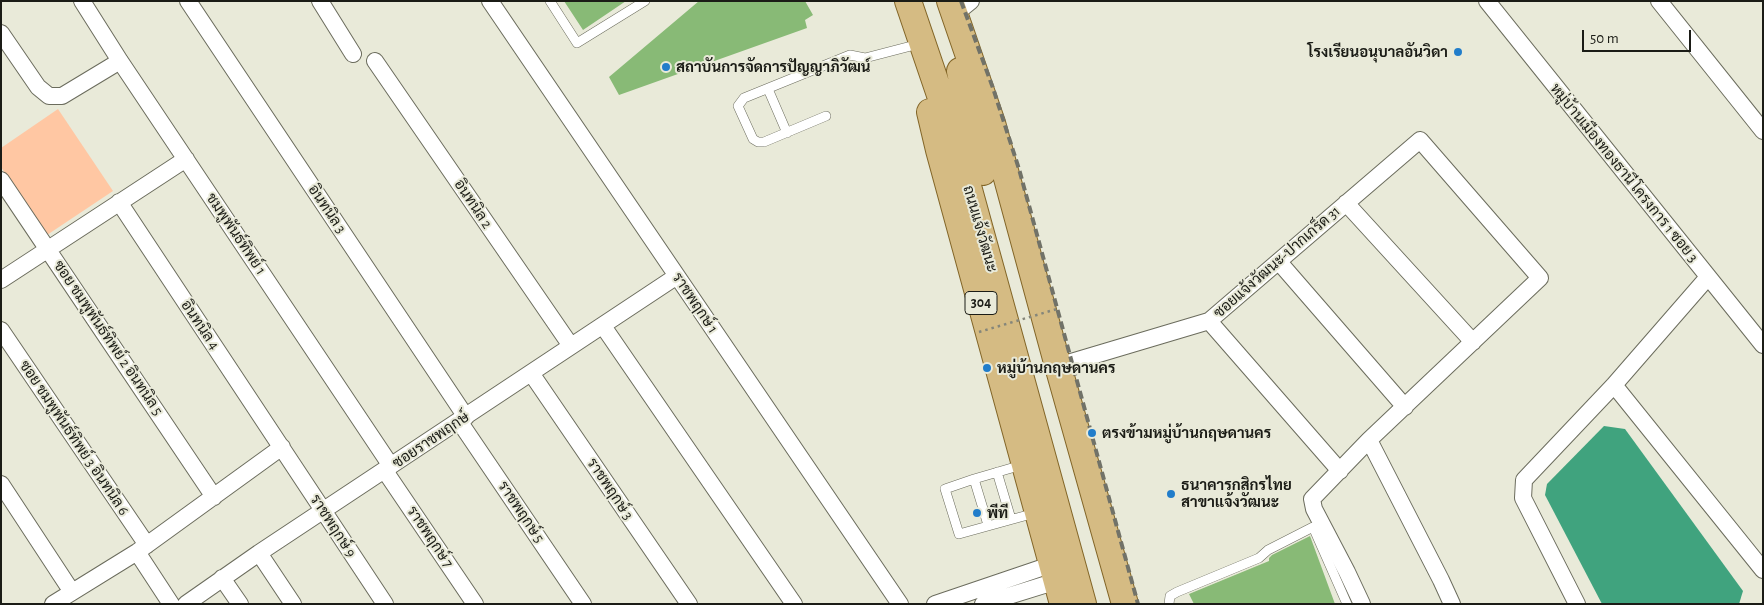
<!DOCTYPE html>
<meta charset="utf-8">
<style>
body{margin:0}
#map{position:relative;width:1764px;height:605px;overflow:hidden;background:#e9ead9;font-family:"Alegreya Sans",sans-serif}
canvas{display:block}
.frame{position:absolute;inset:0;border:2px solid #1b1c16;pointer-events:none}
.scale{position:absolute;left:1582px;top:30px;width:109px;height:22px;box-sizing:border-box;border:2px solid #1b1c16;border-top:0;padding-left:6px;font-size:15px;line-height:18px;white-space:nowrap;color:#1b1c16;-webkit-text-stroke:4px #e9ead9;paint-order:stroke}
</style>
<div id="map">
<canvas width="1764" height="605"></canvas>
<div class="frame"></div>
<div class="scale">50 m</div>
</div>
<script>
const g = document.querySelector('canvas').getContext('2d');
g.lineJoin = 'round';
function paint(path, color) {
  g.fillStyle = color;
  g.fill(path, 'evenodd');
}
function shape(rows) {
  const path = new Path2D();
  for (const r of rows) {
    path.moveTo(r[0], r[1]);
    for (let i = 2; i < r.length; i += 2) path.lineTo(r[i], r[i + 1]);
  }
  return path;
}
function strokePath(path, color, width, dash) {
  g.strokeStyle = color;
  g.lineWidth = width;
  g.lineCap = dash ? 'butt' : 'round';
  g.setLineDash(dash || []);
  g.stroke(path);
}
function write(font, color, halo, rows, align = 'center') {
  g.font = font + ' "Alegreya Sans",Sarabun,sans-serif';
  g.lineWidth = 4;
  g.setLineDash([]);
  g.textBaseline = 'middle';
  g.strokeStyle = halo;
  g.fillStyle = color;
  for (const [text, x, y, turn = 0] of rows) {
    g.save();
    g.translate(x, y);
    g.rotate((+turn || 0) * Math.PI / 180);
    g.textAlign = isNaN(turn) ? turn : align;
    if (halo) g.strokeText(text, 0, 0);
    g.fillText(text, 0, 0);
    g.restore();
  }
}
const green = shape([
 [58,109,113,191,47,235,1,167,1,148]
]);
const water = shape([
 [1604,426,1625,429,1743,591,1739,604,1602,604,1545,495,1547,484]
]);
const building = shape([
 [564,1,626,1,583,30],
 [699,1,805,1,813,15,805,20,807,28,619,95,609,77],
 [1310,536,1335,604,1194,604,1189,594,1269,561,1269,558,1272,555]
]);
const lane = shape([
 [550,1,577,43,645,1],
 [768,89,787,133],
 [826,116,764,142,758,142,753,139,738,106,744,98,850,55,865,58,915,45],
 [1022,465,974,479,945,489,959,534,1035,513],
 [997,472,1011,519],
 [974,479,988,525],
 [1169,604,1170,596,1177,592,1259,558,1268,550,1313,527,1347,604]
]);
const street = shape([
 [82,1,120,61,391,466],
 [188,1,466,417],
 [320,1,353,54],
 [490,1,900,604],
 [1487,1,1763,345],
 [1659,1,1763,131],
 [955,14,971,1],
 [1,33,38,87,49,96,62,96,120,61],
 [375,61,571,346],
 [1,180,214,497],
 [119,202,385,604],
 [1346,203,1473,342],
 [1279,262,1405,407],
 [1,280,186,159],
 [1209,321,1340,471],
 [603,326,794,604],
 [1,330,147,545],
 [1058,366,1209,321,1420,140,1540,278,1369,440,1312,499,1314,509,1347,572,1362,604],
 [531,373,689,604],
 [1614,385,1763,570],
 [459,421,583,604],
 [1369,440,1441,580,1452,604],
 [385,471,475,604],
 [1,484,72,592],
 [137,552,171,604],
 [259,553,293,604],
 [222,578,240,604],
 [53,604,137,552,282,447],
 [186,604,259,553,677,276],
 [935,604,1053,564],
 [983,604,1057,581],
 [1577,604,1523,498,1524,480,1614,385,1708,277]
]);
const primary = shape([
 [908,1,955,139,1083,604],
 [950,1,992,123,1058,366,1125,604],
 [960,71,974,138,983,172],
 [930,112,939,150,1063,604]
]);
const rail = shape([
 [961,1,993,88,1019,169,1138,604]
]);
const pathBridge = shape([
 [979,332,1057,309]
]);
const markers = [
 [1458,52,5,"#217dca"],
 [666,67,5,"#217dca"],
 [987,368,5,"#217dca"],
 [1092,433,5,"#217dca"],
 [1171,494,5,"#217dca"],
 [977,513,5,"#217dca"]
];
const shields = [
 [981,303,32]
];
const shieldNames = [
 ["304",981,303]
];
const poiNames = [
 ["โรงเรียนอนุบาลอันวิดา",1448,52,"right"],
 ["สถาบันการจัดการปัญญาภิวัฒน์",676,67],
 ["หมู่บ้านกฤษดานคร",997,368],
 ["ตรงข้ามหมู่บ้านกฤษดานคร",1102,433],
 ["ธนาคารกสิกรไทย",1181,485],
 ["สาขาแจ้งวัฒนะ",1181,502],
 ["พีที",987,513]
];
const streetNames = [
 ["หมู่บ้านเมืองทองธานี โครงการ 1 ซอย 3",1624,173,51],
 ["อินทนิล 2",473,204,56],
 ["อินทนิล 3",327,209,56],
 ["ถนนแจ้งวัฒนะ",980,229,74],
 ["ชมพูพันธ์ทิพย์ 1",236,234,56],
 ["ซอยแจ้งวัฒนะ-ปากเกร็ด 31",1277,262,-41],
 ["ราชพฤกษ์ 1",695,303,56],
 ["อินทนิล 4",200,325,56],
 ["ซอย ชมพูพันธ์ทิพย์ 2 อินทนิล 5",108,338,56],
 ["ซอย ชมพูพันธ์ทิพย์ 3 อินทนิล 6",74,438,56],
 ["ซอยราชพฤกษ์",431,440,-34],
 ["ราชพฤกษ์ 3",610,489,56],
 ["ราชพฤกษ์ 5",521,512,56],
 ["ราชพฤกษ์ 9",333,526,57],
 ["ราชพฤกษ์ 7",430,537,56]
];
paint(green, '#ffc7a3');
paint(water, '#40a37e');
paint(building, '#88ba76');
strokePath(lane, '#6b6c5d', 10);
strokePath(street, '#6b6c5d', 18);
strokePath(primary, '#826527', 28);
strokePath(lane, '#fff', 9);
strokePath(street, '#fff', 16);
strokePath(primary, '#d5bb83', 26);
strokePath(rail, '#717268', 4, [8, 4]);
strokePath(pathBridge, '#85867a', 2.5, [2.5, 4]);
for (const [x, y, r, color] of markers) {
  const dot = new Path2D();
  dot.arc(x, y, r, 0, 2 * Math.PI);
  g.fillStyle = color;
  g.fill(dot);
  strokePath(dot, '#e9ead9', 2);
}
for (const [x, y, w] of shields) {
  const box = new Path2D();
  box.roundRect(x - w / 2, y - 11.5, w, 23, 4);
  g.fillStyle = '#e9ead9';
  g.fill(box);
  strokePath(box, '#1b1c16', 1);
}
write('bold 14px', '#1b1c16', null, shieldNames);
write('bold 15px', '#1b1c16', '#e9ead9', poiNames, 'left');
write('15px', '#1b1c16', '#e9ead9', streetNames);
</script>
